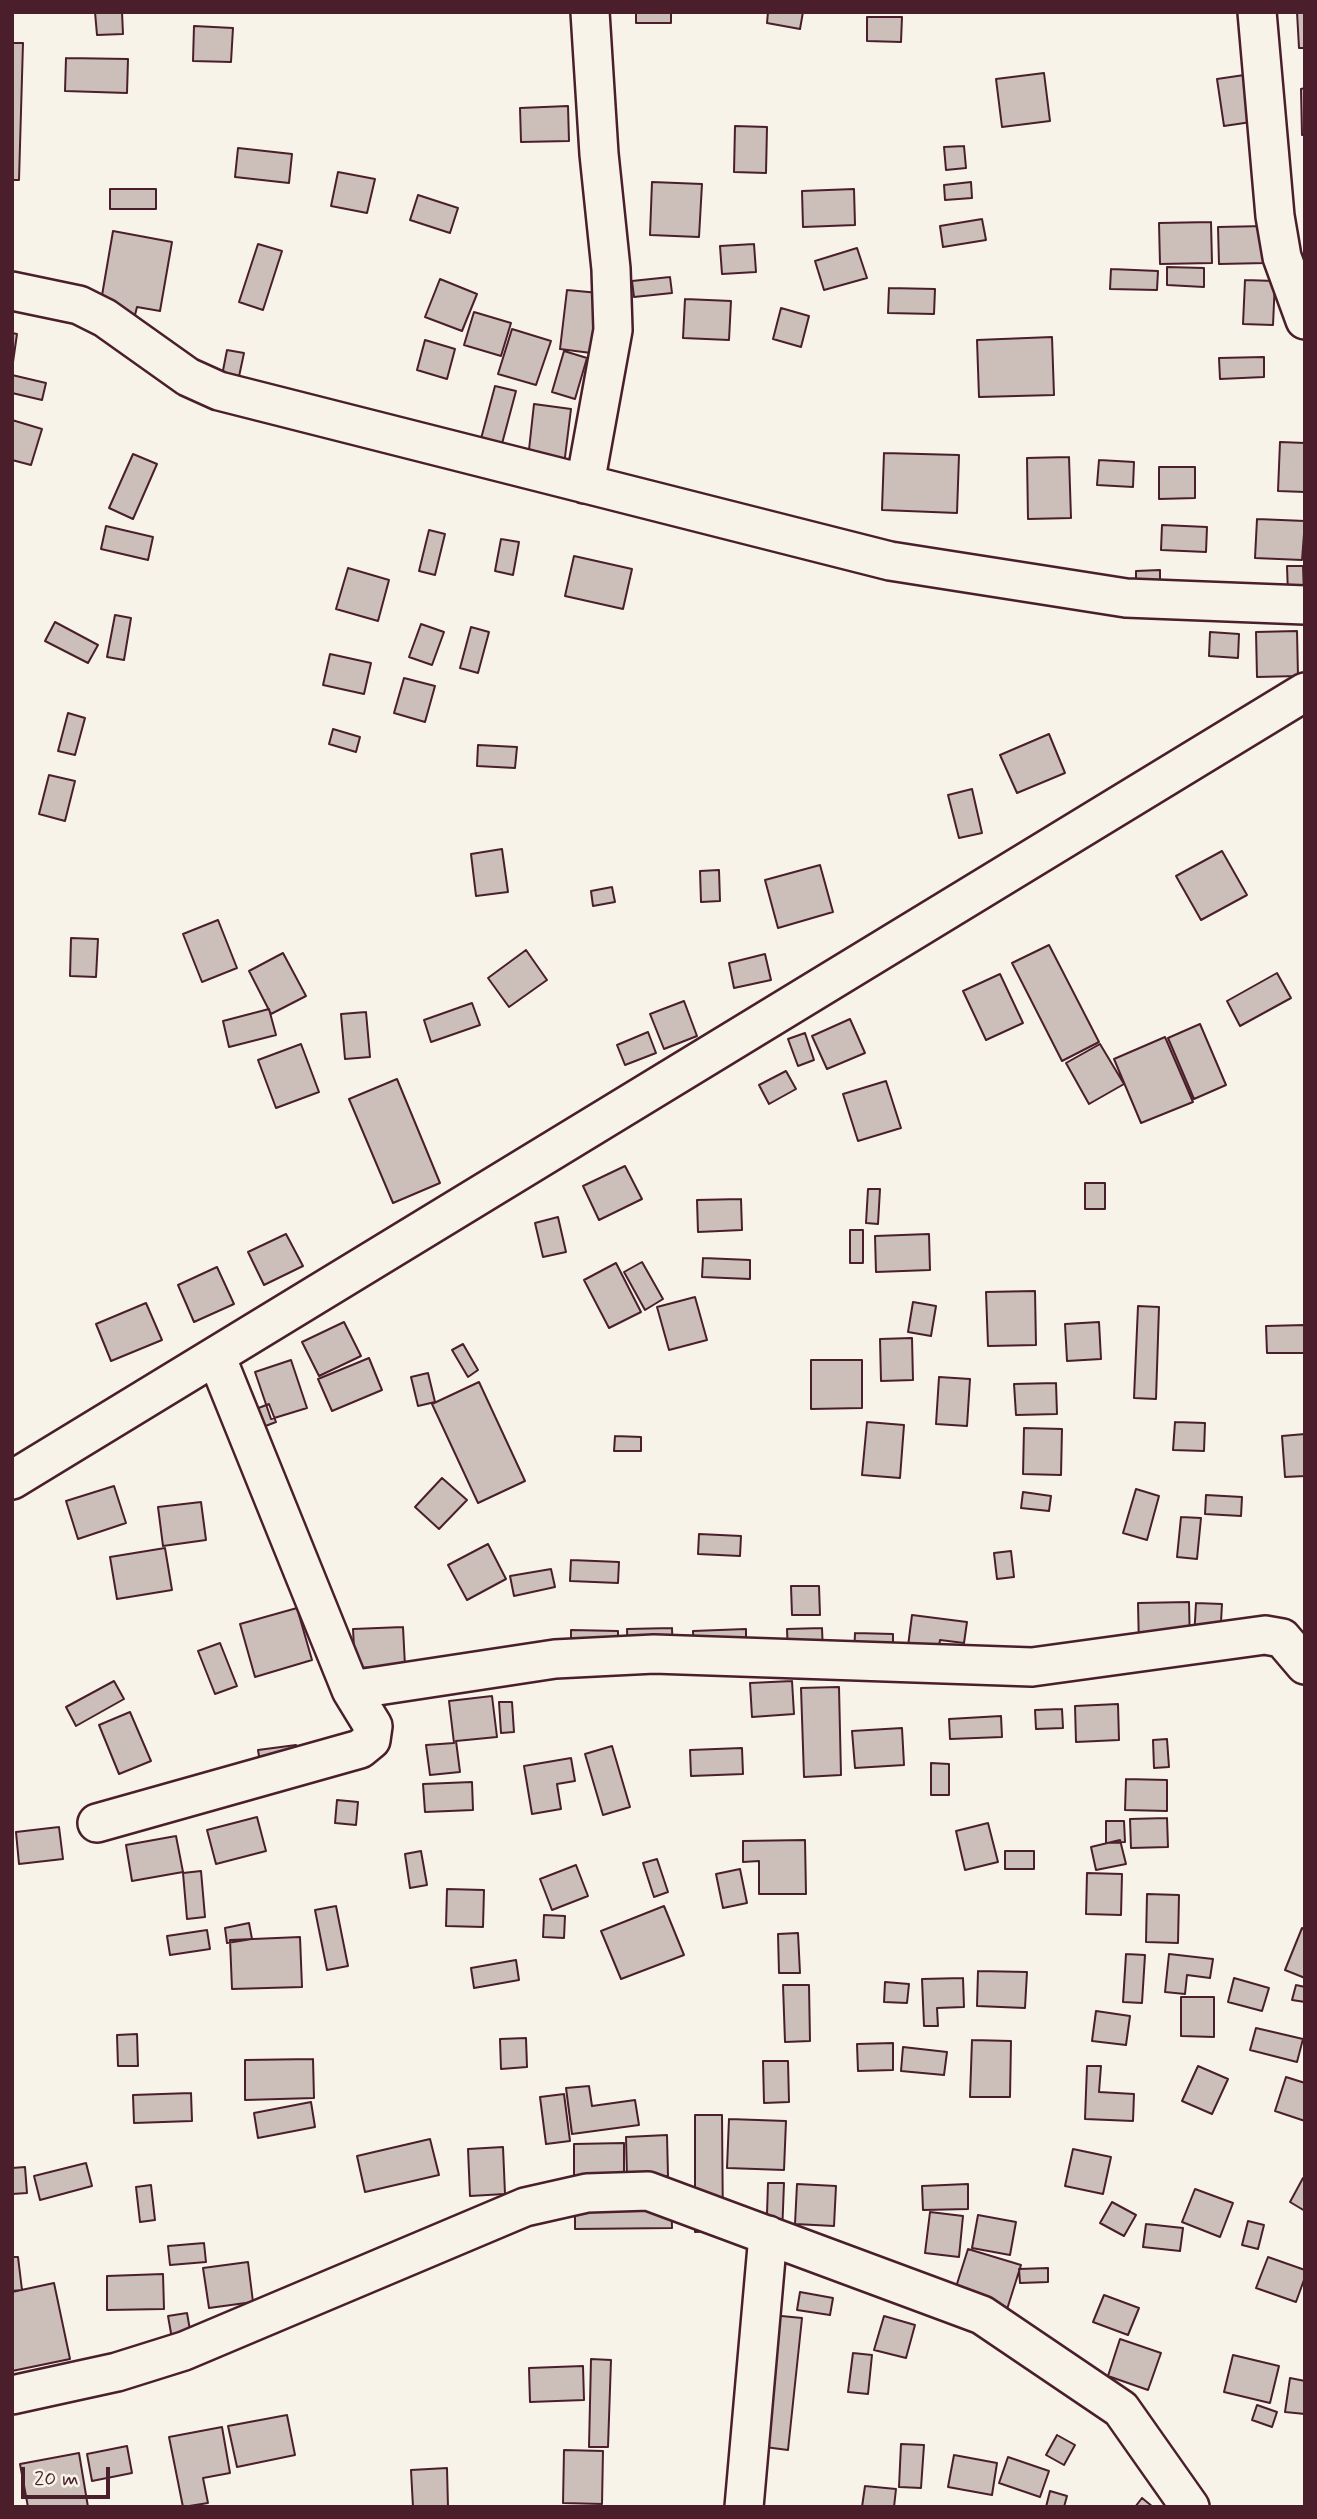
<!DOCTYPE html>
<style>
body{margin:0}
#map{position:relative;width:1317px;height:2519px;overflow:hidden;background:#f7f3e8;font-family:Mynerve,sans-serif}
canvas{display:block}
.frame{position:absolute;inset:0;border:14px solid #4a1f2b;pointer-events:none}
.scale{position:absolute;left:21px;top:2467px;width:89px;height:32px;box-sizing:border-box;border:4px solid #4a1f2b;border-top:0;padding-left:9px;font-size:21px;line-height:24px;white-space:nowrap;color:#4a1f2b;-webkit-text-stroke:5px #f7f3e8;paint-order:stroke}
</style>
<div id="map">
<canvas width="1317" height="2519"></canvas>
<div class="frame"></div>
<div class="scale">20 m</div>
</div>
<script>
const g = document.querySelector('canvas').getContext('2d');
g.lineJoin = 'round';
function paint(path, color) {
  g.fillStyle = color;
  g.fill(path, 'evenodd');
}
function shape(rows) {
  const path = new Path2D();
  for (const r of rows) {
    path.moveTo(r[0], r[1]);
    for (let i = 2; i < r.length; i += 2) path.lineTo(r[i], r[i + 1]);
  }
  return path;
}
function strokePath(path, color, width, dash) {
  g.strokeStyle = color;
  g.lineWidth = width;
  g.lineCap = dash ? 'butt' : 'round';
  g.setLineDash(dash || []);
  g.stroke(path);
}
const building = shape([
 [95,12,122,12,123,34,97,35,95,12],
 [636,12,671,12,671,23,636,23,636,12],
 [768,12,803,12,800,29,767,23,768,12],
 [1297,12,1305,12,1305,48,1299,48,1297,12],
 [867,17,902,17,901,42,867,41,867,17],
 [194,26,233,28,231,62,193,61,194,26],
 [12,43,23,43,19,180,12,180,12,43],
 [66,58,128,59,127,93,65,91,66,58],
 [1044,73,1050,121,1002,127,996,79,1044,73],
 [1251,74,1258,121,1224,126,1217,79,1251,74],
 [1305,88,1305,135,1302,135,1301,89,1305,88],
 [568,106,569,141,521,142,520,108,568,106],
 [735,126,767,127,766,173,734,172,735,126],
 [964,146,966,168,946,170,944,147,964,146],
 [238,148,292,154,289,183,235,177,238,148],
 [338,172,375,179,367,213,331,206,338,172],
 [652,182,702,184,699,237,650,235,652,182],
 [971,182,972,198,945,200,944,185,971,182],
 [110,189,156,189,156,209,110,209,110,189],
 [854,189,855,225,803,227,802,191,854,189],
 [418,195,458,208,450,233,410,220,418,195],
 [982,219,986,240,943,247,940,226,982,219],
 [1211,222,1212,263,1160,264,1159,223,1211,222],
 [1265,226,1266,263,1219,264,1218,227,1265,226],
 [113,231,172,242,160,311,137,307,134,319,99,313,113,231],
 [258,244,282,251,263,310,239,302,258,244],
 [754,244,756,272,722,274,720,246,754,244],
 [857,248,867,278,824,290,815,261,857,248],
 [1167,267,1204,268,1204,287,1167,285,1167,267],
 [1111,269,1158,271,1157,290,1110,289,1111,269],
 [670,277,672,293,634,297,632,281,670,277],
 [440,279,477,294,462,331,425,317,440,279],
 [1245,280,1275,281,1273,325,1243,324,1245,280],
 [889,288,935,289,934,314,888,313,889,288],
 [567,290,599,293,591,353,560,349,567,290],
 [685,299,731,301,729,340,683,338,685,299],
 [781,308,809,316,801,347,773,339,781,308],
 [474,312,511,323,501,356,464,345,474,312],
 [512,329,551,341,536,385,498,374,512,329],
 [12,333,17,334,12,369,12,333],
 [1052,337,1054,395,979,397,977,340,1052,337],
 [425,340,455,349,447,379,417,370,425,340],
 [227,350,244,353,234,400,218,396,227,350],
 [564,351,587,358,575,399,552,392,564,351],
 [1264,357,1264,377,1220,379,1219,358,1264,357],
 [12,375,46,383,42,400,12,393,12,375],
 [495,386,516,391,499,455,478,450,495,386],
 [534,404,571,409,563,473,527,468,534,404],
 [12,420,42,429,31,465,12,460,12,420],
 [1280,442,1305,443,1305,492,1278,491,1280,442],
 [884,453,959,455,957,513,882,510,884,453],
 [133,454,157,464,133,519,109,508,133,454],
 [1069,457,1071,518,1028,519,1027,458,1069,457],
 [1099,460,1134,462,1133,487,1097,485,1099,460],
 [1159,467,1195,467,1195,498,1159,499,1159,467],
 [1257,519,1305,521,1302,560,1255,558,1257,519],
 [1162,525,1207,527,1206,552,1161,550,1162,525],
 [106,526,153,537,148,560,101,549,106,526],
 [429,530,445,534,435,575,419,571,429,530],
 [501,539,519,542,513,575,495,571,501,539],
 [574,556,632,569,623,609,565,596,574,556],
 [1287,566,1303,566,1304,595,1288,595,1287,566],
 [348,568,389,580,378,621,336,609,348,568],
 [1160,570,1160,588,1136,589,1136,571,1160,570],
 [115,615,131,618,124,660,107,657,115,615],
 [55,622,98,645,88,663,45,641,55,622],
 [421,624,444,632,432,665,409,657,421,624],
 [471,627,489,632,478,673,460,668,471,627],
 [1297,631,1298,676,1257,677,1256,632,1297,631],
 [1210,632,1239,634,1238,658,1209,656,1210,632],
 [330,654,371,663,364,694,323,685,330,654],
 [404,678,435,686,425,722,394,713,404,678],
 [68,713,85,718,75,755,58,751,68,713],
 [333,729,360,737,356,752,329,744,333,729],
 [1049,734,1065,773,1017,793,1000,755,1049,734],
 [478,745,517,747,515,768,477,766,478,745],
 [49,775,75,781,65,821,39,814,49,775],
 [972,789,982,833,959,838,948,795,972,789],
 [502,849,508,892,476,896,471,854,502,849],
 [1222,851,1247,895,1201,920,1176,876,1222,851],
 [820,865,833,912,778,928,765,880,820,865],
 [719,870,720,901,701,902,700,871,719,870],
 [612,887,615,902,593,906,591,891,612,887],
 [218,920,237,968,202,982,183,934,218,920],
 [71,938,98,939,96,977,70,976,71,938],
 [1049,945,1099,1042,1062,1061,1012,963,1049,945],
 [526,950,547,980,509,1007,488,978,526,950],
 [283,953,306,996,271,1014,249,971,283,953],
 [765,954,771,980,734,988,729,963,765,954],
 [1277,973,1291,998,1240,1026,1227,1001,1277,973],
 [1000,974,1023,1023,986,1040,963,991,1000,974],
 [684,1001,697,1036,664,1049,650,1014,684,1001],
 [472,1003,480,1025,431,1042,424,1020,472,1003],
 [269,1009,276,1035,229,1047,223,1021,269,1009],
 [366,1012,370,1057,345,1059,341,1014,366,1012],
 [850,1019,865,1053,827,1069,812,1036,850,1019],
 [1200,1024,1226,1085,1194,1099,1168,1038,1200,1024],
 [648,1032,656,1053,625,1065,617,1045,648,1032],
 [805,1033,814,1060,798,1066,788,1039,805,1033],
 [1165,1037,1193,1102,1141,1123,1114,1059,1165,1037],
 [301,1044,319,1092,276,1108,258,1060,301,1044],
 [1100,1044,1124,1084,1089,1104,1066,1063,1100,1044],
 [786,1071,796,1089,769,1104,759,1085,786,1071],
 [397,1079,440,1183,393,1203,349,1099,397,1079],
 [886,1081,901,1128,858,1141,843,1094,886,1081],
 [625,1166,642,1199,599,1220,583,1186,625,1166],
 [1085,1183,1105,1183,1105,1209,1085,1209,1085,1183],
 [868,1189,880,1189,878,1224,866,1223,868,1189],
 [741,1199,742,1230,698,1232,697,1200,741,1199],
 [558,1217,566,1252,543,1257,535,1223,558,1217],
 [850,1230,863,1230,863,1263,850,1263,850,1230],
 [286,1234,303,1266,264,1285,248,1252,286,1234],
 [929,1234,930,1270,876,1272,875,1236,929,1234],
 [703,1258,750,1260,750,1279,702,1277,703,1258],
 [642,1262,663,1299,645,1310,624,1272,642,1262],
 [616,1263,641,1312,609,1328,584,1280,616,1263],
 [217,1267,234,1304,194,1322,178,1285,217,1267],
 [1035,1291,1036,1345,988,1346,986,1292,1035,1291],
 [695,1297,707,1340,669,1350,657,1307,695,1297],
 [913,1302,936,1306,931,1336,908,1332,913,1302],
 [146,1303,162,1340,111,1361,96,1324,146,1303],
 [1138,1306,1159,1307,1156,1399,1134,1398,1138,1306],
 [344,1322,361,1356,319,1376,302,1342,344,1322],
 [1099,1322,1101,1359,1067,1361,1065,1324,1099,1322],
 [1305,1325,1305,1353,1267,1353,1266,1326,1305,1325],
 [912,1338,913,1380,881,1381,880,1339,912,1338],
 [463,1344,478,1370,468,1377,452,1350,463,1344],
 [369,1358,382,1390,332,1411,318,1379,369,1358],
 [291,1360,307,1408,271,1419,255,1372,291,1360],
 [811,1360,862,1360,862,1408,811,1409,811,1360],
 [428,1373,435,1402,418,1406,411,1377,428,1373],
 [939,1377,970,1379,967,1426,936,1424,939,1377],
 [479,1382,525,1481,478,1503,432,1404,479,1382],
 [1056,1383,1057,1414,1016,1415,1014,1384,1056,1383],
 [269,1404,276,1422,255,1430,248,1412,269,1404],
 [867,1422,904,1425,900,1478,862,1475,867,1422],
 [1175,1422,1205,1423,1204,1451,1173,1450,1175,1422],
 [1024,1428,1062,1429,1061,1475,1023,1474,1024,1428],
 [1305,1434,1305,1476,1285,1477,1282,1436,1305,1434],
 [615,1436,641,1437,641,1451,614,1451,615,1436],
 [442,1478,467,1500,439,1529,415,1507,442,1478],
 [114,1486,126,1523,78,1539,66,1501,114,1486],
 [1136,1489,1159,1496,1147,1540,1123,1533,1136,1489],
 [1023,1492,1051,1496,1049,1511,1021,1508,1023,1492],
 [1206,1495,1242,1497,1241,1516,1205,1514,1206,1495],
 [201,1502,206,1540,163,1546,158,1507,201,1502],
 [1181,1517,1201,1518,1197,1559,1177,1557,1181,1517],
 [699,1534,741,1536,740,1556,698,1554,699,1534],
 [488,1544,506,1579,467,1600,448,1565,488,1544],
 [165,1548,172,1590,117,1599,110,1557,165,1548],
 [1011,1551,1014,1577,997,1579,994,1553,1011,1551],
 [571,1560,619,1562,618,1583,570,1581,571,1560],
 [551,1569,555,1587,514,1596,510,1576,551,1569],
 [791,1586,819,1586,820,1615,792,1615,791,1586],
 [1189,1602,1190,1646,1139,1647,1138,1603,1189,1602],
 [1196,1603,1222,1604,1220,1640,1194,1639,1196,1603],
 [297,1608,312,1660,255,1677,240,1624,297,1608],
 [912,1615,967,1622,964,1643,940,1640,936,1665,906,1662,912,1615],
 [403,1627,405,1666,355,1668,353,1629,403,1627],
 [672,1628,673,1657,628,1659,627,1629,672,1628],
 [822,1628,823,1653,788,1655,787,1629,822,1628],
 [746,1629,746,1654,694,1655,693,1631,746,1629],
 [571,1630,618,1631,618,1662,571,1661,571,1630],
 [855,1633,893,1634,893,1659,854,1658,855,1633],
 [220,1643,237,1686,215,1694,198,1651,220,1643],
 [114,1681,124,1699,76,1726,66,1707,114,1681],
 [792,1681,794,1714,752,1717,750,1683,792,1681],
 [839,1687,841,1775,804,1777,801,1688,839,1687],
 [492,1696,497,1737,456,1741,460,1772,430,1775,426,1745,454,1743,449,1701,492,1696],
 [499,1702,512,1702,514,1732,501,1733,499,1702],
 [1118,1704,1119,1740,1076,1742,1075,1706,1118,1704],
 [1062,1709,1063,1728,1036,1729,1035,1710,1062,1709],
 [130,1712,151,1761,119,1774,99,1725,130,1712],
 [1001,1716,1002,1737,950,1739,949,1719,1001,1716],
 [902,1728,904,1765,855,1768,852,1731,902,1728],
 [1167,1739,1169,1767,1154,1768,1153,1740,1167,1739],
 [296,1745,298,1764,261,1769,258,1750,296,1745],
 [612,1746,630,1807,603,1815,585,1754,612,1746],
 [742,1748,743,1774,691,1776,690,1750,742,1748],
 [571,1758,575,1781,557,1784,561,1809,532,1814,524,1766,571,1758],
 [931,1763,949,1764,949,1795,931,1795,931,1763],
 [1126,1779,1167,1780,1167,1811,1125,1810,1126,1779],
 [472,1782,473,1810,425,1812,423,1784,472,1782],
 [337,1800,358,1802,356,1825,335,1823,337,1800],
 [257,1817,266,1851,216,1864,207,1830,257,1817],
 [1167,1818,1168,1847,1131,1848,1130,1819,1167,1818],
 [1106,1821,1124,1821,1125,1842,1106,1843,1106,1821],
 [988,1823,998,1862,965,1870,956,1831,988,1823],
 [59,1827,63,1859,19,1864,16,1832,59,1827],
 [176,1836,183,1872,132,1881,126,1845,176,1836],
 [805,1840,806,1894,759,1894,759,1861,743,1862,743,1841,805,1840],
 [1120,1840,1126,1864,1096,1870,1091,1847,1120,1840],
 [421,1851,427,1885,410,1888,405,1854,421,1851],
 [1005,1851,1034,1851,1034,1869,1005,1869,1005,1851],
 [657,1859,668,1892,654,1897,643,1863,657,1859],
 [576,1865,588,1896,552,1910,540,1879,576,1865],
 [740,1869,747,1903,723,1908,716,1874,740,1869],
 [201,1871,205,1917,187,1919,183,1873,201,1871],
 [1087,1873,1122,1874,1121,1915,1086,1914,1087,1873],
 [447,1889,484,1890,483,1927,446,1926,447,1889],
 [1147,1894,1179,1895,1178,1943,1146,1942,1147,1894],
 [336,1906,348,1966,327,1970,315,1910,336,1906],
 [664,1906,684,1955,621,1979,601,1931,664,1906],
 [544,1915,565,1916,564,1938,543,1937,544,1915],
 [249,1923,252,1939,227,1943,225,1928,249,1923],
 [1302,1928,1305,1929,1305,1978,1285,1970,1302,1928],
 [207,1930,210,1949,170,1955,167,1936,207,1930],
 [798,1933,800,1973,779,1973,778,1934,798,1933],
 [300,1937,302,1987,232,1989,230,1940,300,1937],
 [1126,1954,1145,1955,1142,2003,1123,2002,1126,1954],
 [1169,1954,1213,1959,1210,1978,1187,1975,1185,1994,1165,1992,1169,1954],
 [516,1960,519,1980,474,1988,471,1968,516,1960],
 [978,1971,1027,1972,1025,2008,977,2006,978,1971],
 [963,1978,964,2007,937,2008,938,2026,924,2026,922,1979,963,1978],
 [1234,1978,1269,1988,1262,2011,1228,2002,1234,1978],
 [885,1982,909,1984,907,2003,884,2002,885,1982],
 [783,1985,809,1985,810,2041,785,2042,783,1985],
 [1296,1985,1305,1987,1305,2002,1292,2000,1296,1985],
 [1181,1997,1214,1997,1214,2037,1181,2036,1181,1997],
 [1096,2011,1130,2016,1126,2045,1092,2041,1096,2011],
 [1256,2028,1303,2039,1297,2062,1250,2050,1256,2028],
 [137,2034,138,2066,118,2066,117,2035,137,2034],
 [526,2038,527,2067,501,2069,500,2039,526,2038],
 [972,2040,1011,2041,1010,2097,970,2097,972,2040],
 [893,2043,893,2070,858,2071,857,2044,893,2043],
 [903,2047,947,2052,944,2075,901,2071,903,2047],
 [313,2059,314,2098,245,2100,245,2060,313,2059],
 [763,2061,788,2061,789,2102,764,2103,763,2061],
 [1087,2066,1101,2066,1099,2092,1134,2094,1133,2121,1085,2119,1087,2066],
 [1198,2066,1228,2079,1212,2114,1182,2101,1198,2066],
 [1286,2077,1305,2083,1305,2121,1275,2111,1286,2077],
 [589,2086,592,2106,635,2100,639,2125,572,2134,566,2088,589,2086],
 [191,2093,192,2121,134,2123,133,2095,191,2093],
 [564,2094,570,2141,546,2144,540,2097,564,2094],
 [311,2102,315,2127,258,2138,254,2113,311,2102],
 [695,2115,722,2115,723,2231,695,2232,695,2115],
 [729,2119,786,2121,784,2170,727,2168,729,2119],
 [667,2135,668,2176,627,2177,626,2137,667,2135],
 [430,2139,439,2175,365,2192,357,2156,430,2139],
 [624,2143,624,2176,574,2177,574,2144,624,2143],
 [503,2147,505,2194,470,2196,468,2149,503,2147],
 [1073,2149,1111,2157,1103,2194,1065,2186,1073,2149],
 [86,2163,92,2186,40,2200,34,2176,86,2163],
 [25,2167,27,2193,12,2194,12,2168,25,2167],
 [1303,2178,1305,2179,1305,2211,1290,2202,1303,2178],
 [671,2180,672,2228,575,2229,575,2181,671,2180],
 [768,2183,784,2183,782,2235,755,2214,767,2214,768,2183],
 [797,2184,836,2186,834,2226,795,2224,797,2184],
 [968,2184,968,2209,923,2210,922,2186,968,2184],
 [151,2185,155,2220,140,2222,136,2187,151,2185],
 [1195,2189,1233,2203,1220,2237,1182,2222,1195,2189],
 [1112,2202,1136,2215,1124,2236,1100,2223,1112,2202],
 [930,2212,963,2216,959,2257,925,2253,930,2212],
 [978,2215,1016,2222,1010,2255,972,2248,978,2215],
 [1248,2221,1264,2225,1258,2249,1242,2245,1248,2221],
 [1146,2224,1183,2228,1180,2251,1143,2247,1146,2224],
 [204,2243,206,2262,170,2265,168,2246,204,2243],
 [968,2249,1021,2265,1003,2322,950,2306,968,2249],
 [12,2257,18,2257,22,2290,12,2291,12,2257],
 [1268,2257,1305,2270,1305,2277,1296,2302,1256,2288,1268,2257],
 [248,2262,253,2302,209,2308,203,2268,248,2262],
 [1048,2268,1048,2282,1020,2283,1019,2269,1048,2268],
 [163,2274,164,2309,107,2310,107,2276,163,2274],
 [54,2283,70,2359,12,2371,12,2292,54,2283],
 [800,2292,833,2298,830,2315,797,2310,800,2292],
 [1104,2295,1139,2308,1128,2335,1093,2322,1104,2295],
 [187,2313,194,2353,175,2356,168,2316,187,2313],
 [771,2315,802,2318,788,2450,757,2446,771,2315],
 [884,2316,915,2325,906,2358,874,2350,884,2316],
 [1120,2339,1161,2353,1148,2390,1108,2376,1120,2339],
 [853,2353,872,2355,868,2394,848,2392,853,2353],
 [1233,2355,1279,2366,1270,2403,1224,2392,1233,2355],
 [591,2359,611,2360,608,2447,589,2447,591,2359],
 [583,2366,584,2400,530,2402,529,2368,583,2366],
 [1290,2378,1305,2381,1305,2414,1285,2412,1290,2378],
 [1257,2405,1277,2412,1272,2427,1252,2420,1257,2405],
 [287,2415,295,2455,237,2467,228,2426,287,2415],
 [222,2427,230,2473,203,2478,208,2503,183,2507,169,2437,222,2427],
 [1057,2435,1075,2445,1064,2465,1046,2455,1057,2435],
 [901,2444,924,2445,921,2488,899,2487,901,2444],
 [127,2446,132,2473,92,2481,87,2454,127,2446],
 [564,2450,603,2451,602,2504,563,2503,564,2450],
 [79,2453,88,2507,28,2507,20,2464,79,2453],
 [954,2455,997,2463,992,2495,948,2487,954,2455],
 [1008,2457,1049,2471,1040,2497,999,2483,1008,2457],
 [447,2468,448,2507,413,2507,411,2470,447,2468],
 [865,2486,896,2489,894,2507,862,2507,865,2486],
 [1050,2491,1067,2496,1064,2507,1046,2507,1050,2491],
 [1142,2498,1153,2507,1135,2507,1142,2498]
]);
const minor = shape([
 [1257,12,1275,216,1282,257,1305,320],
 [12,291,79,305,105,318,188,377,219,391,890,561,1126,598,1305,605],
 [585,484,613,330,611,269,599,154,590,12],
 [216,1356,351,1690],
 [12,1480,1305,692],
 [97,1823,360,1749,371,1740,373,1726,351,1690,555,1659,654,1654,1032,1667,1265,1635,1282,1638,1305,1665],
 [12,2395,117,2372,184,2351,525,2207,587,2193,648,2191,982,2315,1121,2409,1190,2507],
 [744,2507,768,2235]
]);
paint(building, '#ccbfb9');
strokePath(building, '#4a1f2b', 2);
strokePath(minor, '#4a1f2b', 42);
strokePath(minor, '#f7f3e8', 37);
</script>
